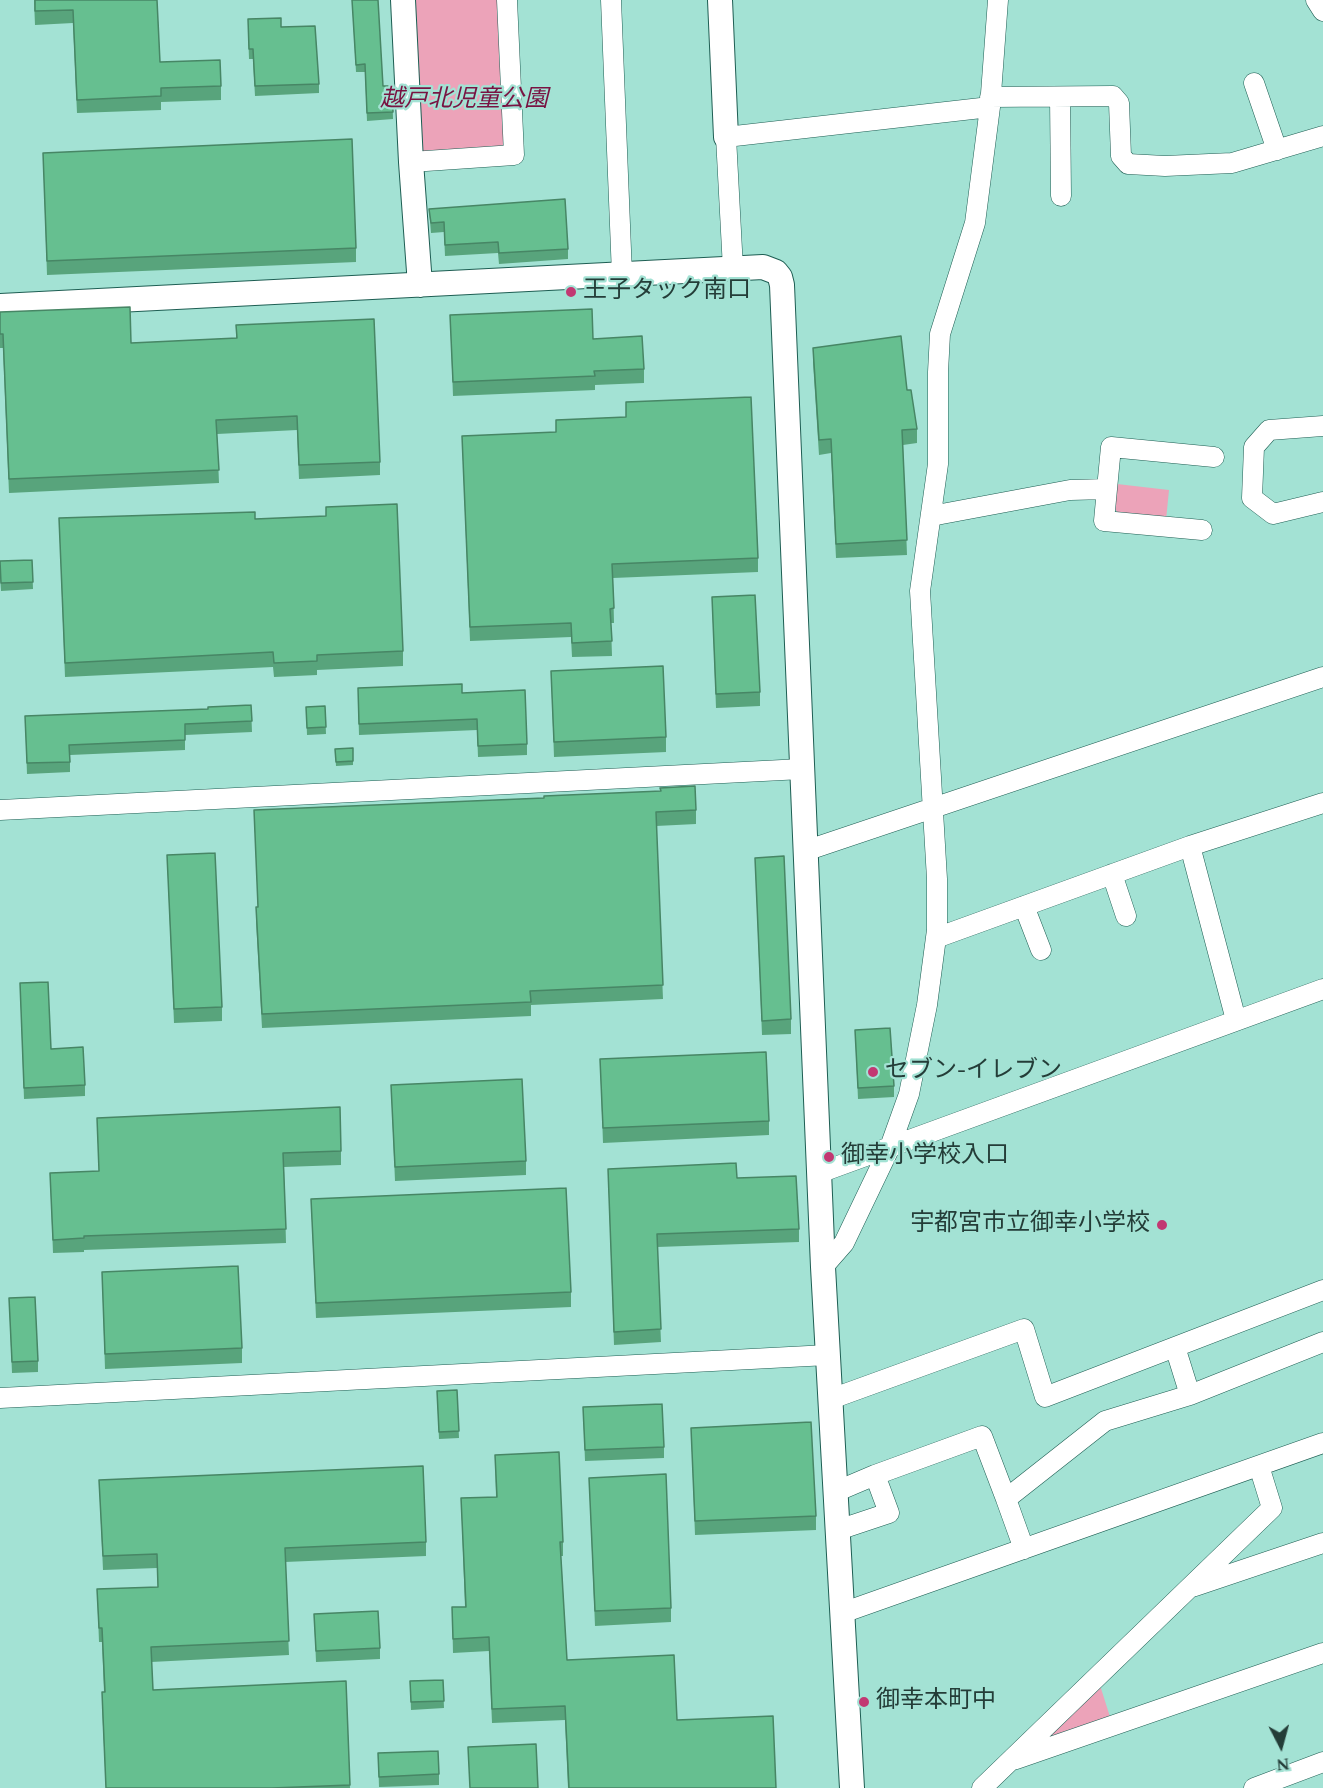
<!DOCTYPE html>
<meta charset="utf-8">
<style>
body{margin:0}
#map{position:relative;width:1323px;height:1788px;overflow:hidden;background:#a3e2d4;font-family:Spectral,serif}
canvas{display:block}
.north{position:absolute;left:1251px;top:1716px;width:60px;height:60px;-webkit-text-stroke:4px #a3e2d4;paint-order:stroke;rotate:174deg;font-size:16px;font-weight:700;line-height:24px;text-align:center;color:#243d38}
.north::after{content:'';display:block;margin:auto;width:21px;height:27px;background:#243d38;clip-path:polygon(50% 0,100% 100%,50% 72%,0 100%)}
</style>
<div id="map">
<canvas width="1323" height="1788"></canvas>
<div class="north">N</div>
</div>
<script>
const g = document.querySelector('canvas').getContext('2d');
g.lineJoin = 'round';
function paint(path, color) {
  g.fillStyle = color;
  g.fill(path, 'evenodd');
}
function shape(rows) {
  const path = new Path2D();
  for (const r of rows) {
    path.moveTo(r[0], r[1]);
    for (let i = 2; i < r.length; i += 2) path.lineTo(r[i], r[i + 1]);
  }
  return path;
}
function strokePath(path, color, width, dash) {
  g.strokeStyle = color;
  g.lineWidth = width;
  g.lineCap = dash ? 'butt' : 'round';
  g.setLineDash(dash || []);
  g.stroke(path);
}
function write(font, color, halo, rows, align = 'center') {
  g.font = font + ' Spectral,"Noto Sans JP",serif';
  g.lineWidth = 4.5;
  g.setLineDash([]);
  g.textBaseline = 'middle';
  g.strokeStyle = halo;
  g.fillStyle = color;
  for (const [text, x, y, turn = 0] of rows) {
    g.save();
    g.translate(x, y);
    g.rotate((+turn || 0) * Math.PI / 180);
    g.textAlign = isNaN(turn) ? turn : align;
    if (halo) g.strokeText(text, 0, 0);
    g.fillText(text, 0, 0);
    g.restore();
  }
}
const green = shape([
 [413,0,503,0,511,152,422,156],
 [1117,484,1169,490,1166,520,1120,516,1115,509],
 [1098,1679,1111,1720,1052,1740,1048,1729]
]);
const minor = shape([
 [611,0,622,275],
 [1316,0,1323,11],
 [1254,83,1277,150],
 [990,97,1113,96,1119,103,1121,156,1128,164,1165,166,1232,163,1323,136],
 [1060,97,1061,196],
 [411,162,514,155,507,0],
 [733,269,726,137,990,107],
 [1323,426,1269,430,1254,447,1252,498,1273,514,1323,502],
 [1107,489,1111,447,1214,457],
 [931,516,1070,490,1107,489,1104,521,1202,530],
 [0,810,802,769],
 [1190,846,1236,1020],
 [805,851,1323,677],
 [1112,874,1126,916],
 [1024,906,1041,950],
 [936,938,1190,846,1323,803],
 [819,1173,1323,989],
 [823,1267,844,1243,890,1147,909,1094,927,1005,937,930,937,879,920,591,938,464,938,372,940,334,975,223,990,107,998,0],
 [1190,1395,1323,1342],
 [0,1398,828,1355],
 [831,1399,1024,1329,1045,1397,1323,1290],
 [835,1492,875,1475,982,1436,1006,1499,1105,1421,1190,1395,1175,1347],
 [1006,1499,1024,1549],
 [838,1530,889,1513,875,1475],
 [1195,1586,1323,1543],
 [842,1613,1323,1443],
 [1016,1759,1323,1653],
 [982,1788,1272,1508,1259,1466],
 [1254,1788,1323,1762]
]);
const tertiary = shape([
 [403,0,411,162,420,285],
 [720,0,726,137],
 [0,306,763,267,776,272,780,277,782,285,823,1267,852,1788]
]);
const wall = shape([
 [34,0,157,0,160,62,221,86,221,100,161,102,161,110,77,113,73,23,35,25],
 [352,0,383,86,392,86,393,119,367,121,365,72,356,72],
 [281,27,319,84,319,93,255,96,253,59,249,59,248,29],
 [43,153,356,248,356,262,47,275],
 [429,209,568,249,568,259,499,264,498,253,445,256,444,232,431,233],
 [0,312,131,343,236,338,236,325,380,462,380,475,299,479,297,430,217,434,219,483,9,493,3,348,0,348],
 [450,315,593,339,644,369,644,383,595,385,595,390,453,396],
 [813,348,907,390,917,429,917,443,903,445,907,555,836,558,831,453,819,455,813,362],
 [626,402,758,558,758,572,613,578,614,623,611,623,612,656,572,657,571,637,470,641,462,436,556,432,556,420,626,417],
 [59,518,255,519,403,651,403,666,317,670,317,675,274,677,273,667,65,677],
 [32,560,33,589,1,591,0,575],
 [712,597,760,692,760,706,716,708],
 [551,671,666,737,666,752,554,757],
 [462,693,527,744,527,755,478,757,477,730,359,735,358,699],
 [251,705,252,732,185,735,185,750,70,755,70,772,27,774,25,716,208,709],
 [325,706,326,734,307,735,306,707],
 [353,748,353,765,336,766,335,749],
 [254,810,696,810,696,824,656,826,663,999,531,1005,531,1016,262,1028,256,921,256,907,258,907],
 [167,855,222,1007,222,1021,174,1023],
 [755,858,791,1019,791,1034,762,1035],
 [20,983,51,1049,85,1085,85,1096,24,1099],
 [855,1030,894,1086,894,1097,858,1099],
 [600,1059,769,1121,769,1135,603,1143],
 [391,1085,526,1161,526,1175,395,1181],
 [97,1118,341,1151,341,1165,284,1167,286,1243,84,1250,84,1252,53,1253,50,1173,99,1171],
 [608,1169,737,1178,799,1229,799,1242,657,1247,661,1342,614,1345],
 [311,1199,571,1292,571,1307,316,1318],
 [102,1272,242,1348,242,1363,105,1369],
 [9,1298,38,1361,38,1372,12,1373],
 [457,1390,459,1438,439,1439,437,1391],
 [583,1407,664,1447,664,1458,585,1461],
 [691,1428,816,1516,816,1530,695,1535],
 [495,1455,563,1542,563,1556,561,1556,567,1660,677,1720,776,1788,568,1788,565,1720,492,1723,489,1651,453,1653,452,1607,465,1607,461,1498,496,1497],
 [589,1478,671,1608,671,1622,595,1626],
 [99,1480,426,1542,426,1556,285,1562,289,1655,151,1662,153,1690,346,1681,350,1788,106,1788,102,1706,102,1692,104,1692,102,1642,99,1642,97,1589,158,1587,157,1568,103,1570],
 [314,1614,380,1648,380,1659,316,1662],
 [443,1680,444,1708,411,1710,410,1681],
 [378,1753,439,1774,439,1785,379,1787]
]);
const building = shape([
 [35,0,157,0,160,62,220,60,221,86,161,88,161,96,77,100,73,10,35,11,35,0],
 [352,0,378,0,383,86,392,86,393,112,367,113,365,64,356,65,352,0],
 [281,18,281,27,315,26,319,84,255,86,253,49,249,49,248,19,281,18],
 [352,139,356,248,47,261,43,153,352,139],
 [565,199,568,249,499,253,498,242,445,245,444,222,431,223,429,209,565,199],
 [130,307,131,343,237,338,236,325,374,319,380,462,299,465,297,416,216,420,219,470,9,479,3,334,0,334,0,312,130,307],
 [592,309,593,339,642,336,644,369,594,371,595,376,453,382,450,315,592,309],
 [901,336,907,390,911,390,917,429,902,430,907,540,836,544,831,439,819,440,813,348,901,336],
 [751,397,758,558,612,564,614,608,610,609,612,641,572,643,571,623,470,627,462,436,556,432,556,420,626,417,626,402,751,397],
 [397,504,403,651,317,655,317,661,274,663,273,652,65,663,59,518,255,512,255,519,326,516,326,507,397,504],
 [32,560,33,582,1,583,0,561,32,560],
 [755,595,760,692,716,694,712,597,755,595],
 [663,666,666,737,554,742,551,671,663,666],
 [462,684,462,693,525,690,527,744,478,746,477,719,359,724,358,688,462,684],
 [251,705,252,721,185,724,185,740,69,745,70,762,27,763,25,716,208,709,208,707,251,705],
 [325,706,326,727,307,728,306,707,325,706],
 [353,748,353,761,336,762,335,749,353,748],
 [695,786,696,810,656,812,663,985,530,991,531,1002,262,1014,256,907,258,907,254,810,544,798,544,796,661,791,660,788,695,786],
 [215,853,222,1007,174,1009,167,855,215,853],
 [784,856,791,1019,762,1021,755,858,784,856],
 [48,982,51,1049,83,1047,85,1085,24,1088,20,983,48,982],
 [890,1028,894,1086,858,1088,855,1030,890,1028],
 [766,1052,769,1121,603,1128,600,1059,766,1052],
 [522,1079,526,1161,395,1167,391,1085,522,1079],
 [340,1107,341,1151,283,1153,286,1229,84,1236,84,1238,53,1240,50,1173,99,1171,97,1118,340,1107],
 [736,1163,737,1178,796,1176,799,1229,657,1234,661,1329,614,1332,608,1169,736,1163],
 [566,1188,571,1292,316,1303,311,1199,566,1188],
 [238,1266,242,1348,105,1354,102,1272,238,1266],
 [35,1297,38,1361,12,1362,9,1298,35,1297],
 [457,1390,459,1431,439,1432,437,1391,457,1390],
 [662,1404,664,1447,585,1450,583,1407,662,1404],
 [811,1422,816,1516,695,1521,691,1428,811,1422],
 [559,1452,563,1542,560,1542,567,1660,674,1655,677,1720,773,1716,776,1788,569,1788,565,1706,492,1709,489,1637,453,1639,452,1607,466,1607,461,1498,497,1497,495,1455,559,1452],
 [423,1466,426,1542,285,1548,289,1641,151,1647,153,1690,346,1681,350,1785,272,1788,106,1788,102,1692,105,1692,102,1628,99,1628,97,1589,158,1587,157,1554,103,1556,99,1480,423,1466],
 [666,1474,671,1608,595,1611,589,1478,666,1474],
 [378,1611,380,1648,316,1651,314,1614,378,1611],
 [443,1680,444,1701,411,1702,410,1681,443,1680],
 [536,1744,538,1788,470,1788,468,1747,536,1744],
 [438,1751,439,1774,379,1777,378,1753,438,1751]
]);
const markers = [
 [571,292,6,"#c23872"],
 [873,1072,6,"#c23872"],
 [829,1157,6,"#c23872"],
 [1162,1225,6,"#c23872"],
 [864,1702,6,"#c23872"]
];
const parkNames = [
 ["越戸北児童公園",464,101]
];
const poiNames = [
 ["王子タック南口",583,292],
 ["セブン-イレブン",885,1072],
 ["御幸小学校入口",841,1157],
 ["宇都宮市立御幸小学校",1150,1225,"right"],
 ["御幸本町中",876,1702]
];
paint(green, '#eca3b9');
strokePath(minor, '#1e5e53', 21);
strokePath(tertiary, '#1e5e53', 26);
strokePath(minor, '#fff', 20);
strokePath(tertiary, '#fff', 24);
paint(wall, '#58a47c');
paint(building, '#66bf90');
strokePath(building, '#478665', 1.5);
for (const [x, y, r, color] of markers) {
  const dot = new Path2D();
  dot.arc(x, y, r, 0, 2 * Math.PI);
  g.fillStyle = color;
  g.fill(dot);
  strokePath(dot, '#a3e2d4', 2);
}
write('italic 24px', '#791342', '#a3e2d4', parkNames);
write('24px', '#243d38', '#a3e2d4', poiNames, 'left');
</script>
